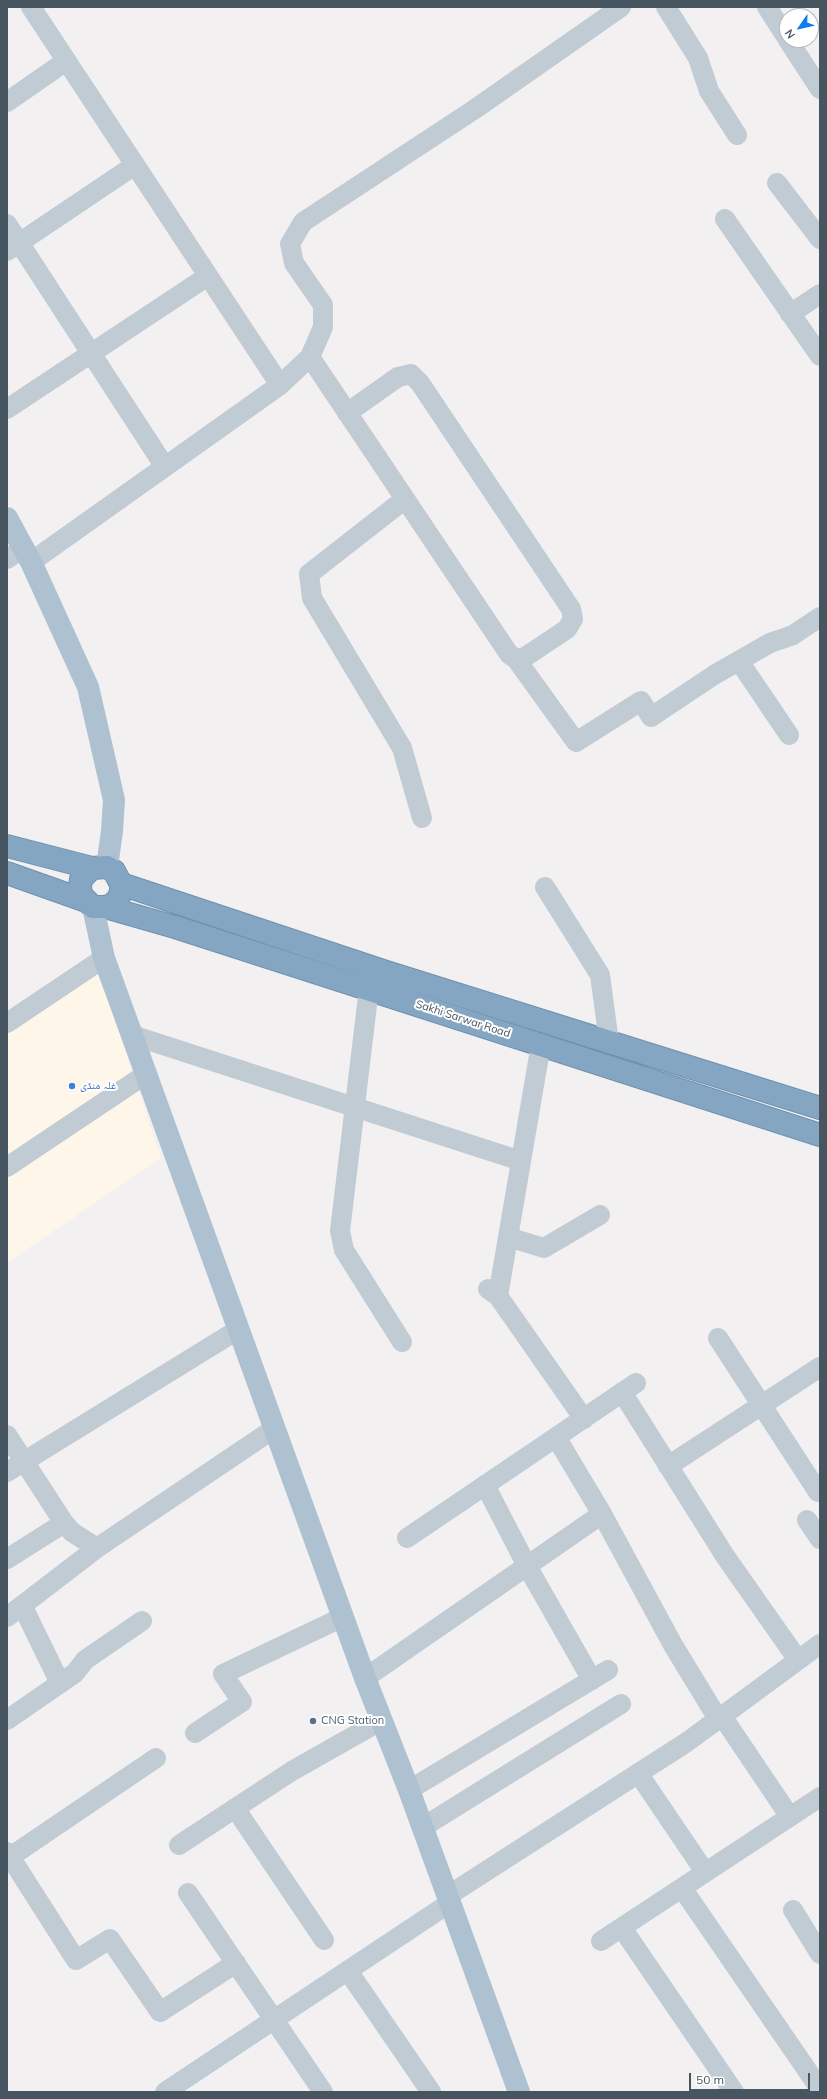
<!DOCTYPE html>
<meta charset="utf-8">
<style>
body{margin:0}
#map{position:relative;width:827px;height:2099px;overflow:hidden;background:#f2f0f0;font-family:Mulish,sans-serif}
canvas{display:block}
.frame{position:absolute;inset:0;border:8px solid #46555f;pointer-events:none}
.north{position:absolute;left:779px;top:8px;width:40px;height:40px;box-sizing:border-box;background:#fff;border:1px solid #b5bbbf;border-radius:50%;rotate:236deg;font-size:11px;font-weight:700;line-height:16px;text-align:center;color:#46555f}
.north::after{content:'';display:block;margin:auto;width:14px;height:18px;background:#0c7df0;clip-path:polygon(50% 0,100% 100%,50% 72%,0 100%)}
.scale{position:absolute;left:689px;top:2073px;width:121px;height:18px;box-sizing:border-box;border:2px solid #46555f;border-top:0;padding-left:5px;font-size:12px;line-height:14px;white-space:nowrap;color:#46555f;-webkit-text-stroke:3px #fff;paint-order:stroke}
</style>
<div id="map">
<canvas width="827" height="2099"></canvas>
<div class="frame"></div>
<div class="north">N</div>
<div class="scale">50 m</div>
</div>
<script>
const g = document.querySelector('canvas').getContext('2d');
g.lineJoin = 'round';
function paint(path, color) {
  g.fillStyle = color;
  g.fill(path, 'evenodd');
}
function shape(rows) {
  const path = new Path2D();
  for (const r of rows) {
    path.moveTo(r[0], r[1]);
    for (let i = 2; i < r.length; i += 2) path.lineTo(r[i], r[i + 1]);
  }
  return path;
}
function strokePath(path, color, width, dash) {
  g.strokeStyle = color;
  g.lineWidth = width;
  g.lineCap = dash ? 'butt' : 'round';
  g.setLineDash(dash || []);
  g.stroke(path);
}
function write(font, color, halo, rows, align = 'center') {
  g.font = font + ' Mulish,"Noto Naskh Arabic",sans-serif';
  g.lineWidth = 4;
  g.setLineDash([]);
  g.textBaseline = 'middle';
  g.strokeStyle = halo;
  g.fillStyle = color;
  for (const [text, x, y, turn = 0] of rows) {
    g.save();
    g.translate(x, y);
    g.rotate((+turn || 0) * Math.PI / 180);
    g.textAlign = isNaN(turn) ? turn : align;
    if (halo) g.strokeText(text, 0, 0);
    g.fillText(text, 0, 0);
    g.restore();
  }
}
const commercial = shape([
 [94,957,161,1158,7,1263,7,1014]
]);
const minor = shape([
 [31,7,280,385],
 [666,7,698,58,709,91,737,135],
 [767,7,787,38],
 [788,40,820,89],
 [7,102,66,61],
 [777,183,820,239],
 [725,219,820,356],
 [7,224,165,467],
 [7,251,135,165],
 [790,314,820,294],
 [310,357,509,654,516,659,576,742,641,701,651,717,714,675,770,643,793,635,820,617],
 [7,409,208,276],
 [347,413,398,377,411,374,420,383,571,609,573,619,567,629,525,657,516,659],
 [405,499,309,574,312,598,402,748,422,818],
 [7,559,23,548],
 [31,562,280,385,310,357,323,327,323,305,294,263,290,244,303,222,475,109,621,7],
 [739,661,789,735],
 [545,887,600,975,609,1042],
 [369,988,340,1231,344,1250,402,1342],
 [7,1023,104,958],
 [132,1035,521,1161],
 [7,1167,146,1074],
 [508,1237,544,1248,600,1215],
 [488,1289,498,1296,584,1419],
 [498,1296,541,1044],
 [718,1338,818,1492],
 [622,1392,725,1556,798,1660],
 [7,1435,64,1523,72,1532,97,1548],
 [556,1437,602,1514,673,1645,718,1719],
 [668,1466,820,1367],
 [7,1472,239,1329],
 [485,1485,527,1566,592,1680],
 [807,1520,820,1539],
 [407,1538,636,1383],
 [7,1559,64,1523],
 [23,1607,60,1683],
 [7,1617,97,1548,275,1428],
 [365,1678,602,1514],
 [722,1716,790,1817],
 [7,1720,75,1673,85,1660,142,1621],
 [195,1733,242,1702,223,1674,343,1617],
 [638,1773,705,1872],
 [409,1790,608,1670],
 [235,1808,324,1940],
 [423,1827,621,1704],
 [179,1845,292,1771,382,1720],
 [7,1852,76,1960,110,1939,160,2012,236,1963],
 [10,1857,156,1758],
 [682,1888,820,2089],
 [188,1893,323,2092],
 [449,1895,687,1742,820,1644],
 [793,1910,820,1954],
 [622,1928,734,2092],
 [601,1941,820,1797],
 [348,1971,431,2092],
 [165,2092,451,1902]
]);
const major = shape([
 [7,518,31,562,88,687,114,800,112,831,107,867],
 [93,907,104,958,365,1678,409,1790,519,2092]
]);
const highway = shape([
 [7,846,92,868],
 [7,873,86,901],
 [121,884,386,972,820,1108],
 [105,907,112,905,118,899,121,892,121,884,114,871,107,867,92,868,81,879,80,887,81,895,93,907,105,907,175,927,820,1135]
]);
const markers = [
 [72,1086,4,"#3f7fe0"],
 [313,1721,4,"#5c6f8a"]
];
const streetNames = [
 ["Sakhi Sarwar Road",463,1019,18]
];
const shopNames = [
 ["غلہ منڈی",80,1086]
];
const serviceNames = [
 ["CNG Station",321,1721]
];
paint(commercial, '#fdf6e9');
strokePath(highway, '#6f91ae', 24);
strokePath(minor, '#c0cbd3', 20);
strokePath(major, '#aec1d0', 22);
strokePath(highway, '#84a6c2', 22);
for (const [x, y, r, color] of markers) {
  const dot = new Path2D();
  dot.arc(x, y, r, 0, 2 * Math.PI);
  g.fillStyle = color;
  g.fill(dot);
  strokePath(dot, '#fff', 1.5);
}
write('11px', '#46555f', '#fff', streetNames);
write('11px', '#366cbe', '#fff', shopNames, 'left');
write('11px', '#4e5e75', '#fff', serviceNames, 'left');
</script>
